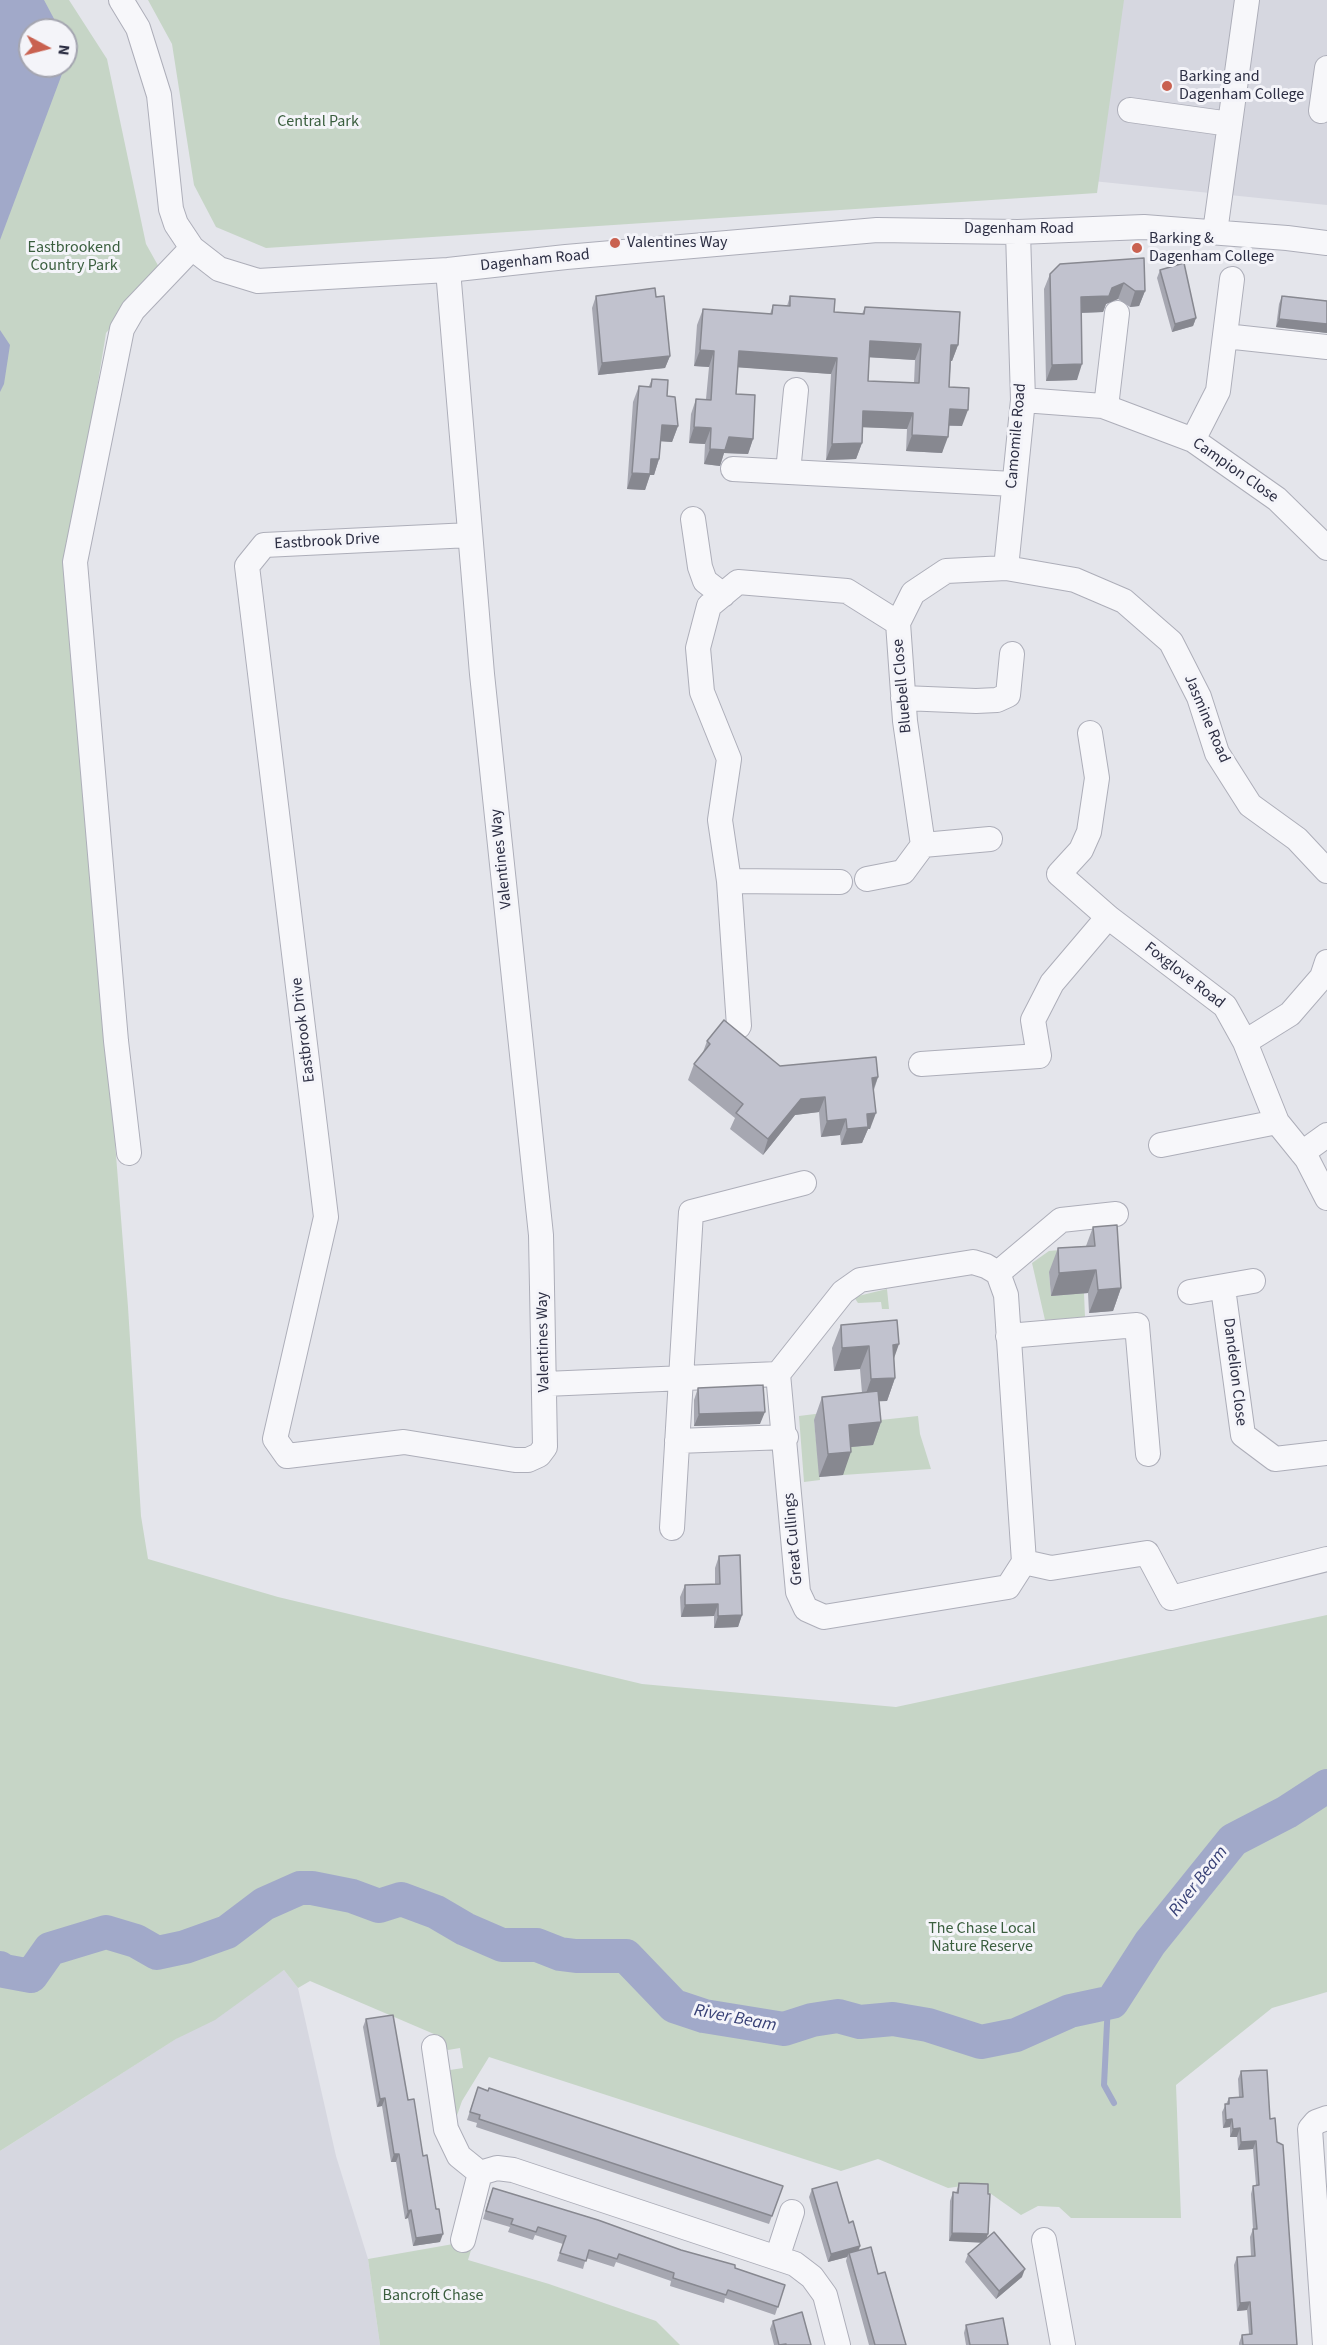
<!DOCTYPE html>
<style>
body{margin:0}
#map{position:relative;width:1327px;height:2345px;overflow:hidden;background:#e4e5eb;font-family:"Source Sans 3",sans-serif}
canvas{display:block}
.north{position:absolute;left:18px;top:18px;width:60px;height:60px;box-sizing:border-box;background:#f4f4f9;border:2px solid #a4a5b0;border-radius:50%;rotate:97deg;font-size:16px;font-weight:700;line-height:24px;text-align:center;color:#2c2e43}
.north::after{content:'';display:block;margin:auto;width:21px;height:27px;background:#c96150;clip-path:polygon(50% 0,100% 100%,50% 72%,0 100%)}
</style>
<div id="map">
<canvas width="1327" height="2345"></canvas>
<div class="north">N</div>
</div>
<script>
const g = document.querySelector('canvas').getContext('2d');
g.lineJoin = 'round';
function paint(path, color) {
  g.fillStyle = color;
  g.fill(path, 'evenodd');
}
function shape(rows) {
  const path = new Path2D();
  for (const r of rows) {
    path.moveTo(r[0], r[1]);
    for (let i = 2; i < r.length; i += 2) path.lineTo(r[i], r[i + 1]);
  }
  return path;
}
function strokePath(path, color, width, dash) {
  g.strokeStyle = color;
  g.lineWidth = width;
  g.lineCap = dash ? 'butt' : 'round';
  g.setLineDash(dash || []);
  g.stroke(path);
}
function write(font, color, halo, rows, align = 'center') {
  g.font = font + ' "Source Sans 3",sans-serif';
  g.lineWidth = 6;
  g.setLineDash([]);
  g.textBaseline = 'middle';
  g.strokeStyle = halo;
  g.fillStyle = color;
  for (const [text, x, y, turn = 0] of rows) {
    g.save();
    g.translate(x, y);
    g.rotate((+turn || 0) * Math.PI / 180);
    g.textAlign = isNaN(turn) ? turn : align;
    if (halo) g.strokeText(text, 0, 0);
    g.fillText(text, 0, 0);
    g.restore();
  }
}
const built = shape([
 [1007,0,1327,0,1327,205,1005,172],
 [284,1970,298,1988,336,2156,368,2259,380,2345,0,2345,0,2151]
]);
const green = shape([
 [0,0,69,0,107,59,146,244,160,269,106,333,69,560,128,1307,141,1516,148,1559,278,1597,642,1684,896,1707,1327,1615,1327,1992,1272,2008,1176,2085,1181,2218,1071,2218,1059,2207,1038,2206,1021,2215,977,2184,948,2188,878,2159,841,2171,489,2057,462,2101,454,2124,447,2074,450,2070,463,2068,460,2048,448,2050,442,2046,441,2037,310,1981,298,1988,284,1970,215,2020,176,2039,0,2151],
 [30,30,66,30,66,66,30,66],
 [148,0,1124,0,1097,193,266,248,216,227,194,185,172,44],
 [1081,1248,1082,1269,1049,1272,1051,1296,1084,1293,1085,1317,1045,1320,1032,1263,1049,1251],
 [887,1289,889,1309,882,1309,881,1302,858,1303,854,1297],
 [831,1412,814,1420,820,1480,804,1482,799,1416],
 [918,1416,920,1434,931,1469,843,1475,840,1448,871,1421],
 [459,2243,472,2247,468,2260,549,2284,656,2321,680,2345,380,2345,368,2259]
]);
const water = shape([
 [0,0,44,0,60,30,30,30,30,66,65,66,0,240],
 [0,330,10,345,4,384,0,392]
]);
const stream = shape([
 [1108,2003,1104,2085,1114,2103]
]);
const river = shape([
 [0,1968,4,1971,31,1976,50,1949,106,1932,136,1941,157,1953,185,1947,227,1932,264,1904,300,1888,312,1888,352,1896,379,1906,401,1899,436,1912,465,1929,502,1945,537,1945,560,1954,576,1956,626,1956,674,2006,704,2016,784,2029,812,2020,838,2016,860,2022,893,2019,928,2025,981,2042,1016,2035,1070,2011,1112,2002,1150,1943,1233,1840,1287,1812,1327,1786]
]);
const minor = shape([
 [121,0,138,28,159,95,171,209,176,224,192,248,219,269,258,281,448,270,566,257,877,230,1018,232,1144,227,1287,238,1327,243],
 [1130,110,1230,124],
 [1321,111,1327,68],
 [1215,232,1247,0],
 [448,270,482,674,541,1235,545,1447,539,1455,528,1460,515,1460,404,1442,287,1456,275,1439,326,1217,247,566,264,545,470,535],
 [1225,336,1327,347],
 [1023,400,1103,406,1193,440,1277,499,1327,548],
 [1106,407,1117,313],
 [1193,440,1218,391,1232,279],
 [733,469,1013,484],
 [788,472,796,390],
 [693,519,700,567,705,581,723,595],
 [1006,568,1023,400,1018,232],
 [903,698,976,701,997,700,1008,695,1012,654],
 [1090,733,1097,778,1089,832,1081,850,1059,874,1108,917,1225,1006,1245,1042,1277,1122,1307,1159,1327,1198],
 [923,845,990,839],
 [867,879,903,872,923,845,905,721,898,623,913,593,946,571,1006,568,1075,580,1124,601,1171,642,1199,697,1217,753,1250,805,1297,839,1327,871],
 [729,881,840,882],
 [739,1026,729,881,720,820,729,759,702,692,698,648,709,606,738,582,847,591,898,623],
 [1245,1042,1290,1014,1322,977,1327,962],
 [921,1064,1039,1056,1033,1020,1052,983,1108,917],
 [1161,1145,1277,1122],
 [129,1153,116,1041,75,562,122,329,133,310,192,248],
 [1302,1153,1327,1135],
 [998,1273,1061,1220,1116,1214],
 [1223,1288,1243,1435,1275,1459,1327,1453],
 [1190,1292,1253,1281],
 [1008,1336,1137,1325,1148,1454],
 [545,1384,778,1374,843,1292,860,1280,973,1262,986,1266,998,1273,1006,1295,1024,1562,1008,1587,824,1617,806,1609,798,1592,778,1374],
 [677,1441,786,1437],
 [672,1528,691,1212,804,1183],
 [1024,1562,1051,1568,1147,1553,1171,1598,1327,1559],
 [434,2047,446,2129,459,2156,480,2173,497,2168,513,2170,795,2264,812,2277,825,2295,838,2345],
 [463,2240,480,2173],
 [1044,2240,1063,2345],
 [777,2258,792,2212],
 [1325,2345,1310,2129,1316,2122,1327,2118]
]);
const wall = shape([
 [1144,258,1145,291,1139,306,1130,307,1118,299,1106,304,1103,312,1082,313,1077,380,1046,381,1044,289,1050,274],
 [1160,270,1196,318,1193,326,1172,332,1157,278],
 [596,296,656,297,670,356,665,368,598,375,592,308],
 [790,296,834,312,862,314,865,307,958,345,952,361,951,361,949,387,962,426,949,426,942,453,906,451,907,429,862,427,862,443,856,459,826,460,831,374,738,367,736,394,753,439,748,454,724,453,720,466,704,464,705,444,689,443,691,414,696,399,706,399,709,367,694,366,697,325,703,309,770,314,773,305,787,306],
 [869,357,915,360,914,383,868,381],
 [1282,296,1327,301,1327,333,1276,327,1279,304],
 [652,379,667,396,678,426,672,442,661,441,659,459,654,475,650,475,645,490,627,489,633,402,639,386,649,386],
 [707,1041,780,1066,878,1077,874,1090,870,1129,868,1129,862,1143,841,1145,840,1135,821,1137,819,1112,795,1115,763,1155,730,1129,735,1118,688,1080,694,1064,702,1055],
 [1093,1227,1121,1288,1113,1311,1089,1313,1088,1293,1051,1296,1049,1272,1058,1248,1086,1246],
 [841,1325,894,1359,895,1378,887,1401,879,1401,881,1422,873,1445,851,1447,843,1475,819,1477,814,1420,822,1397,862,1393,860,1369,834,1371,832,1348],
 [698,1388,760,1424,694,1426,694,1400],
 [719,1556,742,1615,738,1627,714,1628,714,1616,681,1617,680,1597,685,1585,715,1584,715,1568],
 [366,2019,408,2100,423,2156,440,2242,413,2246,408,2218,405,2219,396,2162,391,2162,382,2106,377,2107,363,2027],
 [1241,2071,1270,2119,1277,2142,1297,2345,1239,2345,1239,2343,1242,2335,1249,2334,1247,2310,1237,2311,1234,2265,1237,2257,1251,2256,1250,2237,1253,2229,1251,2194,1253,2186,1256,2185,1253,2149,1238,2150,1237,2137,1230,2137,1230,2127,1223,2128,1222,2112,1229,2098,1239,2097,1238,2079],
 [478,2087,783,2186,769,2224,476,2127,477,2123,467,2120],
 [959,2183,987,2238,1022,2277,996,2299,965,2262,968,2254,982,2242,949,2241,950,2201,953,2192,956,2193],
 [812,2189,849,2223,860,2246,859,2250,878,2274,906,2345,869,2345,846,2261,847,2257,828,2262,809,2197],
 [490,2196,681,2250,785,2285,775,2315,725,2298,724,2303,670,2286,671,2281,616,2262,614,2267,586,2258,583,2269,557,2261,563,2244,535,2235,533,2240,508,2232,510,2227,483,2219],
 [773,2321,811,2345,774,2345,770,2329],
 [966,2325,1008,2345,966,2345,964,2333]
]);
const shadedWall = shape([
 [1124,283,1118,299,1106,304,1103,312,1076,313,1081,297,1112,288],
 [1135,291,1145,291,1139,306,1130,307],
 [1196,318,1193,326,1172,332,1175,324],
 [1279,319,1327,324,1327,333,1276,327],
 [870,341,921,344,915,360,864,357],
 [951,345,958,345,952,361,945,361],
 [700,350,714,351,709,367,694,366],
 [739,351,837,358,831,374,733,367],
 [670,356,665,368,598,375,602,363],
 [1082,364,1077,380,1046,381,1052,365],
 [950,409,968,410,962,426,944,425],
 [863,411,913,413,907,429,857,427],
 [662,425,678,426,672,442,656,441],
 [694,427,711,428,705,444,689,443],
 [912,435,948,437,942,453,906,451],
 [729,437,753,439,748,454,724,453,720,466,704,464,710,449],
 [862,443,856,459,826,460,832,444],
 [651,459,659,459,654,475,650,475,645,490,627,489,632,473],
 [878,1077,872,1093,872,1078],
 [825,1097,819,1112,795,1115,763,1155,768,1139,801,1099],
 [876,1113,870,1129,868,1129,862,1143,841,1145,847,1129,867,1114],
 [846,1119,840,1135,821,1137,827,1121],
 [1096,1270,1088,1293,1051,1296,1059,1273],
 [1121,1288,1113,1311,1089,1313,1098,1290],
 [899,1344,891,1367,893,1345],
 [869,1346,860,1369,834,1371,842,1348],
 [895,1378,887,1401,863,1402,871,1379],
 [765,1412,760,1424,694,1426,699,1414],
 [881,1422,873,1445,840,1448,849,1425],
 [851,1452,843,1475,819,1477,828,1454],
 [718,1604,714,1616,681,1617,685,1605],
 [742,1615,738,1627,714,1628,718,1616],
 [385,2098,382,2106,377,2107,380,2099],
 [1232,2119,1230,2127,1223,2128,1226,2120],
 [1240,2128,1237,2137,1230,2137,1233,2129],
 [1256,2141,1253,2149,1238,2150,1241,2142],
 [394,2154,399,2154,396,2162,391,2162],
 [411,2210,408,2218,405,2219,408,2211],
 [952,2233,988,2234,985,2243,949,2241],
 [443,2234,440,2242,413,2246,416,2238],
 [860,2246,857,2254,849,2253,847,2257,828,2262,831,2254],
 [1025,2269,1022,2277,996,2299,999,2291],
 [1250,2302,1247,2310,1237,2311,1240,2303]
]);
const building = shape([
 [1144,258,1145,291,1135,291,1124,283,1112,288,1109,296,1081,297,1082,364,1052,365,1050,274,1060,264,1144,258],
 [1184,263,1196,318,1175,324,1160,270,1184,263],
 [655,288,656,297,664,296,670,356,602,363,596,296,655,288],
 [790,296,835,299,834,312,864,314,865,307,960,312,958,345,951,345,949,387,969,388,968,410,950,409,948,437,912,435,913,413,863,411,862,443,832,444,837,358,739,351,736,394,755,395,753,439,729,437,725,450,710,449,711,428,694,427,696,399,711,400,714,351,700,350,703,309,772,314,773,305,790,306,790,296],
 [870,341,921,344,919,383,868,381,870,341],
 [1282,296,1327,301,1327,324,1279,319,1282,296],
 [652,379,668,380,667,396,675,397,678,426,662,425,659,459,651,459,650,474,632,473,639,386,651,387,652,379],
 [724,1020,780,1066,876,1057,878,1077,872,1078,876,1113,867,1114,868,1127,847,1129,846,1119,827,1121,825,1097,801,1099,768,1139,736,1113,743,1104,694,1064,710,1044,707,1041,724,1020],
 [1117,1225,1121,1288,1098,1290,1096,1270,1059,1273,1058,1248,1095,1246,1093,1227,1117,1225],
 [897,1320,899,1344,893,1345,895,1378,871,1379,869,1346,842,1348,841,1325,897,1320],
 [763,1385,765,1412,699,1414,698,1388,763,1385],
 [878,1391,881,1422,849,1425,851,1452,828,1454,822,1397,878,1391],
 [740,1555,742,1615,718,1616,718,1604,685,1605,685,1585,720,1584,719,1556,740,1555],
 [393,2015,408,2100,414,2099,423,2156,427,2155,436,2209,439,2209,443,2234,416,2238,411,2210,408,2211,399,2154,394,2154,385,2098,380,2099,366,2019,393,2015],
 [1267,2070,1270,2119,1275,2118,1277,2142,1283,2145,1297,2345,1243,2345,1242,2335,1252,2334,1250,2302,1240,2303,1237,2257,1255,2256,1253,2229,1257,2229,1253,2186,1259,2185,1256,2141,1241,2142,1240,2128,1233,2129,1232,2119,1226,2120,1225,2104,1229,2104,1229,2098,1243,2097,1241,2071,1267,2070],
 [478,2087,488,2091,489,2088,783,2186,772,2216,479,2119,480,2115,470,2112,478,2087],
 [837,2182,849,2223,853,2221,860,2246,831,2254,812,2189,837,2182],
 [959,2183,988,2184,988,2194,990,2194,988,2234,952,2233,953,2192,958,2193,959,2183],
 [493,2188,598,2220,681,2250,735,2265,735,2268,785,2285,778,2307,728,2290,726,2295,673,2278,674,2273,619,2254,617,2259,589,2250,586,2261,560,2253,566,2236,538,2227,536,2232,511,2224,513,2219,486,2211,493,2188],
 [994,2232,1025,2269,999,2291,968,2254,994,2232],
 [871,2247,878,2274,885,2272,906,2345,875,2345,849,2253,871,2247],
 [802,2312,811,2345,786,2345,786,2344,779,2345,773,2321,802,2312],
 [1003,2318,1008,2345,970,2345,966,2325,1003,2318]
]);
const markers = [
 [1167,86,6,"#c96150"],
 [615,243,6,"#c96150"],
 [1137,248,6,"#c96150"]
];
const poiNames = [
 ["Barking and",1179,77],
 ["Dagenham College",1179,95],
 ["Barking &",1149,239],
 ["Dagenham College",1149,257],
 ["Valentines Way",627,243]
];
const parkNames = [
 ["Central Park",318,122],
 ["Eastbrookend",74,248],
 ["Country Park",74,266],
 ["The Chase Local",982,1929],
 ["Nature Reserve",982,1947],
 ["Bancroft Chase",433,2296]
];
const streetNames = [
 ["Dagenham Road",1019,229],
 ["Dagenham Road",535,261,-6],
 ["Camomile Road",1017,436,-85],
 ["Campion Close",1235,471,35],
 ["Eastbrook Drive",327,542,-3],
 ["Bluebell Close",903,686,-95],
 ["Jasmine Road",1206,719,67],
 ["Valentines Way",502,859,-96],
 ["Foxglove Road",1184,976,38],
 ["Eastbrook Drive",304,1030,-97],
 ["Valentines Way",544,1342,-91],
 ["Dandelion Close",1234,1372,83],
 ["Great Cullings",794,1539,-95]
];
const waterNames = [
 ["River Beam",1199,1882,-52],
 ["River Beam",735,2019,11]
];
paint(built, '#d6d7e0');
paint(green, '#c6d5c6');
paint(water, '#a1a9c9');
strokePath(stream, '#a1a9c9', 6);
strokePath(river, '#a1a9c9', 34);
strokePath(minor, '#adaeb9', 26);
strokePath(minor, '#f7f7fa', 24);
paint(wall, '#a6a7b1');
paint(shadedWall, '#878890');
paint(building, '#c1c2ce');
strokePath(building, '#878890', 1.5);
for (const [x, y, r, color] of markers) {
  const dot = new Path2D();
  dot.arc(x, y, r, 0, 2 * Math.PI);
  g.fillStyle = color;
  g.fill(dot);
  strokePath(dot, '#f4f4f9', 2);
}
write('16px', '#2c2e43', '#f4f4f9', poiNames, 'left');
write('16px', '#3a5e3e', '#f4f4f9', parkNames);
write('16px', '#2c2e43', '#f4f4f9', streetNames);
write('italic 18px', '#384176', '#f4f4f9', waterNames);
</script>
